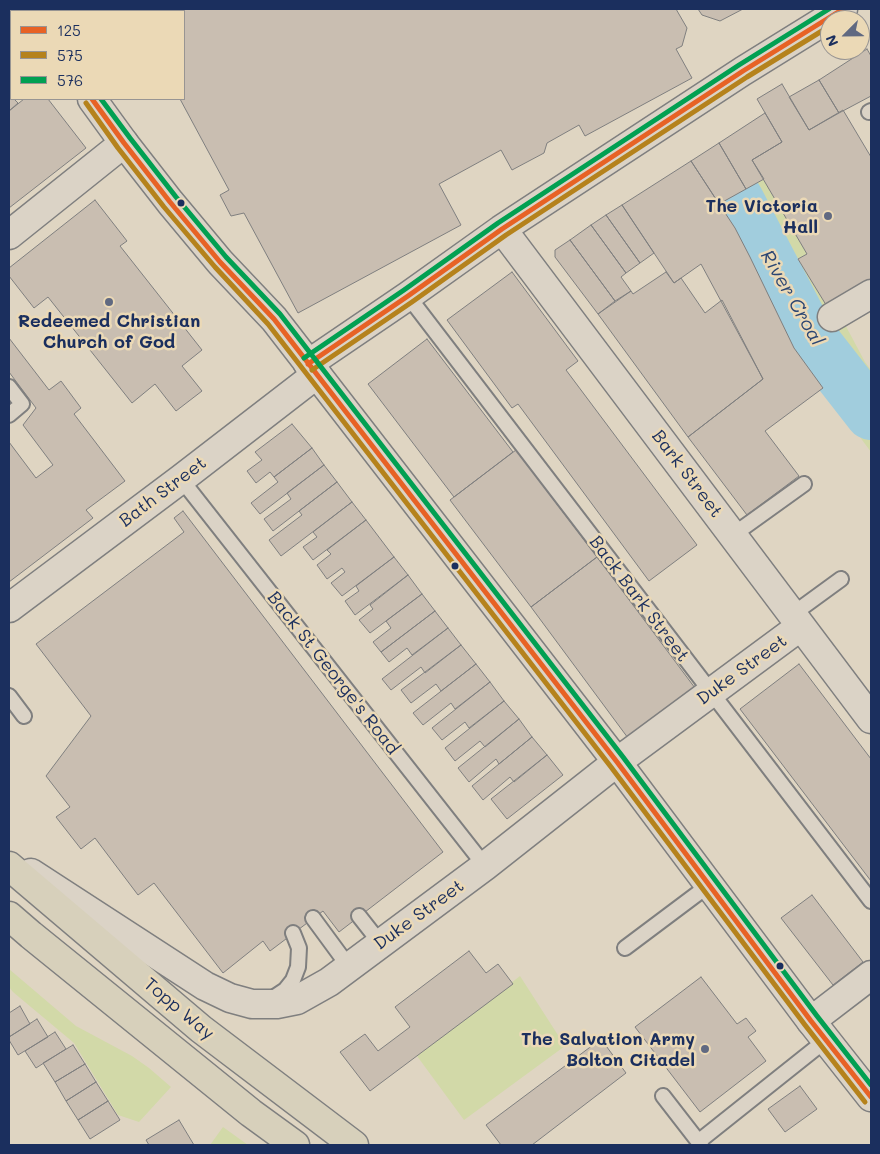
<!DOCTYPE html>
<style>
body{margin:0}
#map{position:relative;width:880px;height:1154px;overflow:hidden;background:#dfd5c2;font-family:Mali,sans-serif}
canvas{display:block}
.frame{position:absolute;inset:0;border:10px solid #1b2f5e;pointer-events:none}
.legend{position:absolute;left:10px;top:10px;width:175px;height:90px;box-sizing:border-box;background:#ebd9b6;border:1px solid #989593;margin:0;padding:6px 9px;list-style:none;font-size:15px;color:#1b2f5e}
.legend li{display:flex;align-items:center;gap:10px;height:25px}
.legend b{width:25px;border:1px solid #989593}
.north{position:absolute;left:820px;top:10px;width:50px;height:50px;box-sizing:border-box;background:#ebd9b6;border:1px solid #989593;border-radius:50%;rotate:247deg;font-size:14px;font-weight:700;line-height:20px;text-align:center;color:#1b2f5e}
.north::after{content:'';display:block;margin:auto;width:18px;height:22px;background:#606981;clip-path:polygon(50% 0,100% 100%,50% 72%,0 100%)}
</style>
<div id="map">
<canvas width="880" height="1154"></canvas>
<div class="frame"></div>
<ul class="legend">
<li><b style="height:6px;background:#e76225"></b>125</li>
<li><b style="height:6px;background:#b5821c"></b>575</li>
<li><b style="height:6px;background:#01a052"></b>576</li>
</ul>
<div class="north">N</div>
</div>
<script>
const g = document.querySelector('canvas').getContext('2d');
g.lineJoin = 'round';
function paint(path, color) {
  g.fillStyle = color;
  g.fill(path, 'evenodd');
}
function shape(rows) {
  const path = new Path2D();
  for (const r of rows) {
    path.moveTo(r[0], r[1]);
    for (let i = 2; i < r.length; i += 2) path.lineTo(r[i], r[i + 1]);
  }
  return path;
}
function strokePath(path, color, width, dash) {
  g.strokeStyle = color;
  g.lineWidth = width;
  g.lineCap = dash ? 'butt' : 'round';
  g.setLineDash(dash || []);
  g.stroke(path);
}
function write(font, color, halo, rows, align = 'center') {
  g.font = font + ' Mali,sans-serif';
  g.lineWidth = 5;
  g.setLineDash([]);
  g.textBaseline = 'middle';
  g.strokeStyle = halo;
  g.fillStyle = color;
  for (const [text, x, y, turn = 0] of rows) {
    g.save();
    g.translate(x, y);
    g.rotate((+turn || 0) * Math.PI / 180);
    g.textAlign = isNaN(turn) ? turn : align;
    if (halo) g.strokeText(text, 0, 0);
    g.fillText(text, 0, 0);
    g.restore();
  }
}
const green = shape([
 [764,179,807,254,798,259,831,313,841,317,865,362,871,370,871,452,794,348,750,257,735,228,719,204],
 [9,969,76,1026,132,1056,149,1068,171,1087,139,1122,118,1115,74,1043,13,992,9,987],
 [520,976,565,1046,464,1120,417,1056],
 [223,1127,248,1145,210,1145]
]);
const river = shape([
 [738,200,807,332,871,414]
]);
const building = shape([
 [96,9,676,9,687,28,682,46,676,49,692,78,585,136,579,125,547,143,544,153,512,170,501,150,439,184,461,225,298,313,244,213,231,216,220,195,229,190,180,99,184,99,184,11,95,11,94,10,96,9],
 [698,9,743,9,720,21,702,15,698,9],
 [9,46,11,50,11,99,14,99,18,103,9,111,9,46],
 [867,49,871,56,871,96,839,113,819,80,867,49],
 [819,80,839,113,809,130,789,97,819,80],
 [782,84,809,130,843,110,871,157,871,289,831,313,798,259,807,254,752,160,782,142,757,99,782,84],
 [24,99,48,99,86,148,9,208,9,111,24,99],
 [765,113,782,142,752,160,764,179,746,189,719,143,765,113],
 [719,143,746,189,719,204,691,161,719,143],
 [691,161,735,228,750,257,794,348,823,388,765,431,799,476,747,515,688,437,763,379,701,264,674,283,622,205,691,161],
 [95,200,127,241,120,246,202,350,182,366,202,391,176,411,155,384,132,403,48,297,34,308,9,276,9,268,95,200],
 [622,205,654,253,640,263,606,215,622,205],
 [606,215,640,263,626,273,591,225,606,215],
 [591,225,626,273,621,277,631,291,615,301,570,240,591,225],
 [570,240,615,301,598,314,555,257,555,250,570,240],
 [512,272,578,361,566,370,697,545,649,581,518,404,512,408,447,320,512,272],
 [666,272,674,283,681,278,705,313,722,300,763,379,688,437,598,314,631,291,633,294,666,272],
 [9,338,49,390,61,381,81,408,74,414,125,481,86,510,93,518,9,582,9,442,36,478,53,465,23,425,36,408,9,372,9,338],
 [427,339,513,452,454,497,368,384,427,339],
 [292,424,312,448,274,477,270,472,256,483,247,471,262,460,255,452,292,424],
 [312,448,324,465,260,514,251,503,278,482,274,477,312,448],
 [516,450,597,557,531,607,450,500,516,450],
 [324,465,337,482,273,531,264,519,291,499,287,493,324,465],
 [337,482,352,502,281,556,269,540,302,515,299,511,337,482],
 [352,502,366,520,313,560,303,547,317,537,313,532,352,502],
 [183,511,443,852,339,932,323,911,270,951,263,941,223,973,154,883,138,895,95,838,81,849,56,817,70,807,46,776,91,716,36,644,184,532,174,518,183,511],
 [366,520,394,557,342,596,331,583,345,572,342,568,327,579,317,565,331,554,327,550,366,520],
 [394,557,408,575,355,615,345,601,359,591,356,586,394,557],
 [597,557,695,688,628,738,531,607,597,557],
 [408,575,422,594,370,633,359,620,373,609,370,605,408,575],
 [422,594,435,611,381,652,373,642,391,628,386,621,422,594],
 [435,611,448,628,412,655,407,648,389,662,381,652,435,611],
 [448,628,461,645,425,673,421,667,391,690,382,679,448,628],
 [461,645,476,664,441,691,436,684,411,703,401,690,461,645],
 [476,664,490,682,455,709,451,703,423,725,413,713,476,664],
 [799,664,871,759,871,881,740,709,799,664],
 [490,682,504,701,469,728,465,722,442,740,432,728,490,682],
 [504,701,519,719,485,747,480,741,455,761,445,748,504,701],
 [519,719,532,737,499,764,496,759,469,782,458,768,519,719],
 [532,737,547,755,514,782,510,777,483,800,472,786,532,737],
 [547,755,563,775,507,819,491,799,547,755],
 [812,895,863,962,833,985,781,918,812,895],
 [469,951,486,973,498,964,513,984,370,1091,340,1052,365,1034,378,1051,410,1027,395,1007,469,951],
 [701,977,737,1024,746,1018,756,1031,748,1037,766,1061,700,1112,635,1027,701,977],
 [20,1006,30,1024,9,1037,9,1013,20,1006],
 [37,1019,48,1037,18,1055,9,1040,9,1037,37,1019],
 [55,1032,66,1049,36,1068,25,1051,55,1032],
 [601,1039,626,1073,532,1145,501,1145,486,1125,601,1039],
 [73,1045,85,1064,55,1082,43,1063,73,1045],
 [85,1064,96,1082,66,1101,55,1082,85,1064],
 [96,1082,108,1101,78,1120,66,1101,96,1082],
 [800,1086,817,1109,785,1132,768,1109,800,1086],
 [108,1101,120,1120,90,1139,78,1120,108,1101],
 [179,1120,194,1145,149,1145,146,1140,179,1120]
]);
const service = shape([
 [869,112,871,111],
 [408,296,871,901],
 [9,387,22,404,9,415],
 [181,479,485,866],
 [733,535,804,484],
 [793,614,841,579],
 [9,696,24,716],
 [359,916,381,944],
 [313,918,349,967],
 [625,948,709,885],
 [273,998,285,990,293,980,298,967,299,948,293,933],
 [663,1096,701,1145],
 [698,1142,826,1040]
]);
const minor = shape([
 [502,229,871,719],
 [9,235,124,143],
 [832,317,871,294],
 [308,364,408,296,502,229,743,71,843,9],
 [9,608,181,479,317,374],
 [31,873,205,986,230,998,252,1004,277,1004,297,1000,329,982,485,866,617,762,801,626],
 [811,1021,871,975]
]);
const secondary = shape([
 [25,9,27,11],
 [92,99,124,143,170,202,220,262,274,319,617,762,811,1021,871,1097]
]);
const primary = shape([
 [9,866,201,1029,354,1145],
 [9,916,31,935,251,1113,295,1145]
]);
const bus1 = shape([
 [92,99,124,143,170,202,220,262,274,319,617,762,811,1021,871,1097],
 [308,364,408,296,502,229,743,71,843,9]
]);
const bus2 = shape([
 [86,103,118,148,164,207,215,267,268,324,611,767,805,1025,865,1102],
 [312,370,412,302,506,235,747,77,830,26]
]);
const bus3 = shape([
 [101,99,130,138,176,197,226,257,280,314,623,757,817,1016,871,1085],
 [304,358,404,290,498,223,739,65,829,9]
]);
const markers = [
 [181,203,4.5,"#1b2f5e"],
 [828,216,5,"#606981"],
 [109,302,5,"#606981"],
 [455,566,4.5,"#1b2f5e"],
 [780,966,4.5,"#1b2f5e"],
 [705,1049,5,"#606981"]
];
const poiNames = [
 ["The Victoria",818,206],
 ["Hall",818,227],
 ["Redeemed Christian",109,321,"center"],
 ["Church of God",109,342,"center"],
 ["The Salvation Army",695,1039],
 ["Bolton Citadel",695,1060]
];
const streetNames = [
 ["Bark Street",687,474,53],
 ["Bath Street",163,492,-37],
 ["Back Bark Street",639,599,53],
 ["Duke Street",742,670,-36],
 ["Back St George's Road",333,673,52],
 ["Duke Street",419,915,-36],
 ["Topp Way",179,1009,40]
];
const waterNames = [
 ["River Croal",792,298,60]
];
paint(green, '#d2d9a8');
strokePath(river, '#a1cddd', 52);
paint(building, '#c9beb1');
strokePath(building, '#7f7f7f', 1);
strokePath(service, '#7f7f7f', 18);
strokePath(minor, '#7f7f7f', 31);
strokePath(secondary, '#7f7f7f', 31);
strokePath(primary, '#7f7f7f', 31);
strokePath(service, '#dbd3c6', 14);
strokePath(minor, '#dbd3c6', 28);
strokePath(secondary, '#dbd3c6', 28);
strokePath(primary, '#d7d0bb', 28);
strokePath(bus1, '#e76225', 5);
strokePath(bus2, '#b5821c', 5);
strokePath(bus3, '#01a052', 5);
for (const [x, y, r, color] of markers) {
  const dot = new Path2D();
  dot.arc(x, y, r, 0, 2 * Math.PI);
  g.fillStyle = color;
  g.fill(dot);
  strokePath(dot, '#ebd9b6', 2);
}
write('bold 18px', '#1b2f5e', '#ebd9b6', poiNames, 'right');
write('18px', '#1b2f5e', '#ebd9b6', streetNames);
write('italic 19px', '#2b4673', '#ebd9b6', waterNames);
</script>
